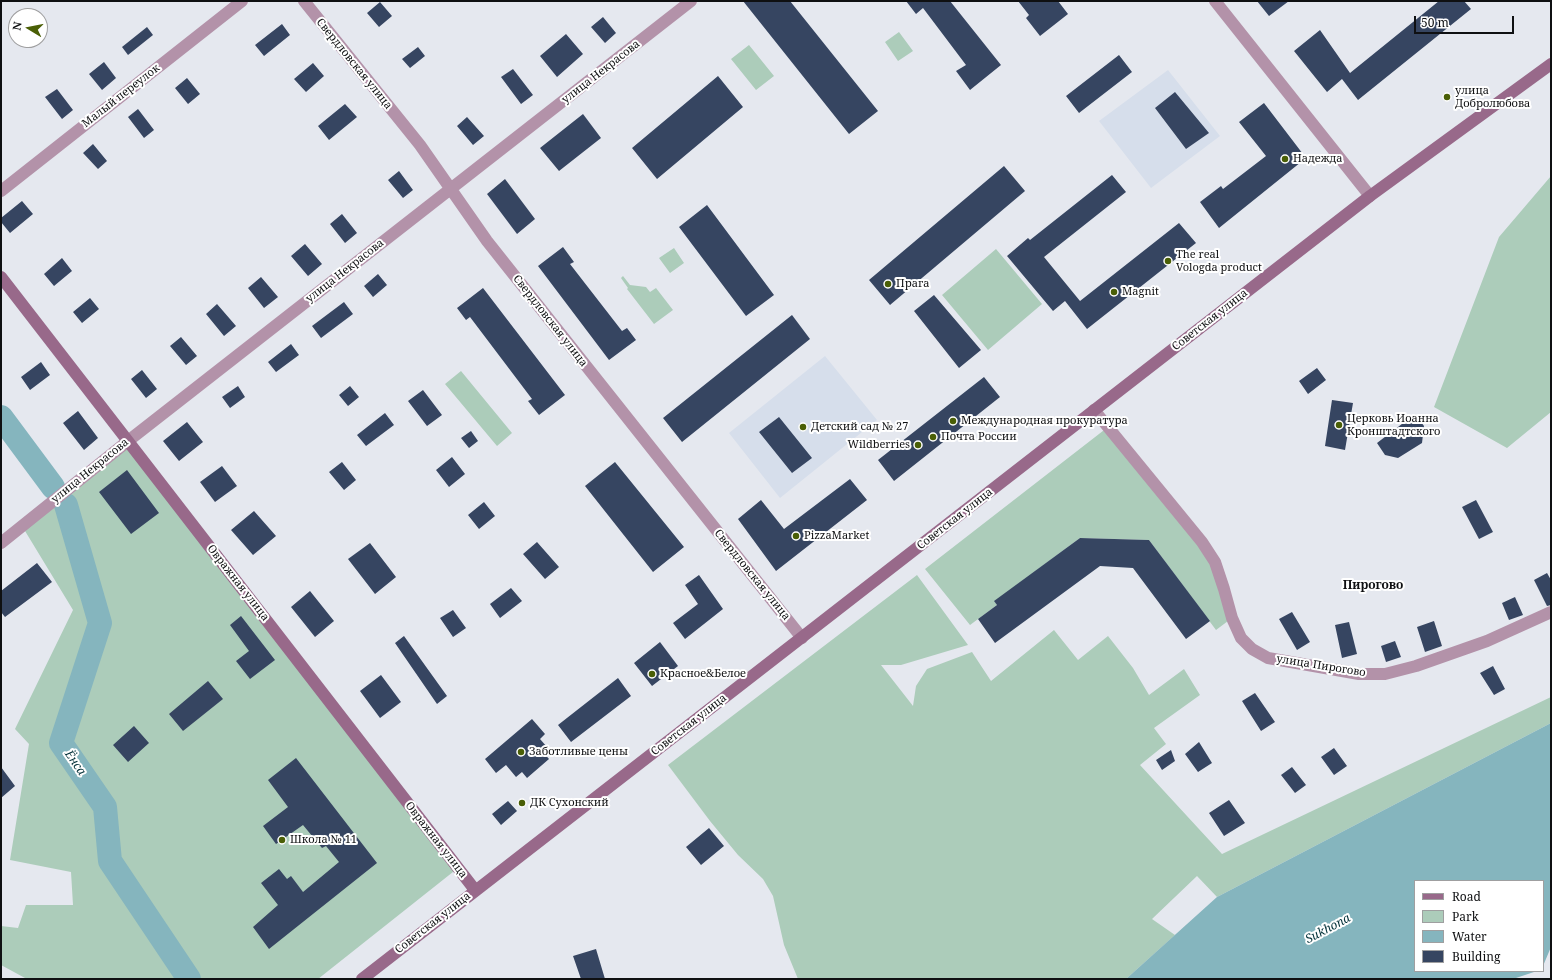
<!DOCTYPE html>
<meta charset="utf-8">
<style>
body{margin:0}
#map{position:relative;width:1552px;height:980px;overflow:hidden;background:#e5e8ef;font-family:"Noto Serif",serif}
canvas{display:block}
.frame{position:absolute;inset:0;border:2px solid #0f1012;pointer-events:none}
.legend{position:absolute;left:1414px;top:880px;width:130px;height:92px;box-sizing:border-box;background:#fff;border:1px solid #9f9fa0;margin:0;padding:5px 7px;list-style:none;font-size:12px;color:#0f1012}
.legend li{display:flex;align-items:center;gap:8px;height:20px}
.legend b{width:20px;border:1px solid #9f9fa0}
.north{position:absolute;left:8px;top:8px;width:40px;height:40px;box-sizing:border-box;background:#fff;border:1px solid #9f9fa0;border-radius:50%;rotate:280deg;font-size:11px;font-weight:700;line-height:16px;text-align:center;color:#0f1012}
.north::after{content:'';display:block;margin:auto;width:14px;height:18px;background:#4a5f06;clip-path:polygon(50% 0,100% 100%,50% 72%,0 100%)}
.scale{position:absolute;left:1414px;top:16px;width:100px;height:18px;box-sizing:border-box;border:2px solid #0f1012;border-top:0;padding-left:5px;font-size:12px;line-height:14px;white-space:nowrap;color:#0f1012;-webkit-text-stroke:3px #fff;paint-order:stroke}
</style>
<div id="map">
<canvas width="1552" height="980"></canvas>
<div class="frame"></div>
<ul class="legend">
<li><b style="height:5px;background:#98698a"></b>Road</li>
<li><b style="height:11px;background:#acccba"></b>Park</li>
<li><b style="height:11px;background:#85b5be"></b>Water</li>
<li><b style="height:11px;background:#364561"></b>Building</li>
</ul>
<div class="north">N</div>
<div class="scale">50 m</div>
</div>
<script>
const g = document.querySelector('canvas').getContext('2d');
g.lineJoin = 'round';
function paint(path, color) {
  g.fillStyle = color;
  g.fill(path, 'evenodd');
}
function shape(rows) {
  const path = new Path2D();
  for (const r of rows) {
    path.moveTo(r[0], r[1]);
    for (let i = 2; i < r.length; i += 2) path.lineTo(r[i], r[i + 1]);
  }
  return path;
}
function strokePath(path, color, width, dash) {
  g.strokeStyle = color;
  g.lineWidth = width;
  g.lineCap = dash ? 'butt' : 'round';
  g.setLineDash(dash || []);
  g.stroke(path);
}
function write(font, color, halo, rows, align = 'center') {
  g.font = font + ' "Noto Serif",serif';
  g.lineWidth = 4;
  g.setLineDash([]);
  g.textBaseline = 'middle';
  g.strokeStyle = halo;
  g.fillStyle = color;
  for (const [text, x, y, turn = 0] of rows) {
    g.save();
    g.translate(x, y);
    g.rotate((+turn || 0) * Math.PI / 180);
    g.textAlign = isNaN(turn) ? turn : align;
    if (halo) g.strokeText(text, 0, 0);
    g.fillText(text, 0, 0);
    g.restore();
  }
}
const built = shape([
 [1168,70,1220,136,1151,188,1099,121],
 [825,356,877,420,780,498,729,433]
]);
const green = shape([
 [899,32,913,51,898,61,885,42],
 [749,45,774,76,756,90,731,59],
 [1551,176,1551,412,1507,448,1434,407,1499,237],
 [674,248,684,263,670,273,659,258],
 [996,249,1042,304,988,350,942,295],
 [623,276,630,285,646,287,650,292,656,288,673,310,654,324,627,289,628,288,621,278],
 [461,371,512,433,497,446,445,384],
 [1108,427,1202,542,1232,618,1216,630,1149,540,1080,538,995,601,997,605,970,625,925,569],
 [128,441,458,868,318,979,31,979,25,978,1,965,1,926,18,928,26,905,73,905,71,872,10,860,29,744,15,729,73,610,22,526],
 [917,575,968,645,901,665,881,665,913,706,916,686,927,669,972,652,991,681,1054,630,1078,660,1108,636,1133,668,1149,695,1184,669,1200,695,1154,728,1166,744,1140,765,1222,854,1551,697,1551,723,1217,897,1197,876,1152,919,1175,935,1126,979,798,979,784,945,773,896,763,879,738,855,710,821,668,765]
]);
const water = shape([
 [1551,723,1551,947,1543,966,1543,881,1415,881,1415,971,1537,971,1513,979,1126,979,1217,897]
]);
const river = shape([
 [1,417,53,487],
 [66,505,100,623,61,743,105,807,110,861,189,979]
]);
const building = shape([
 [743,1,790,1,878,111,849,134],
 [906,1,950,1,1001,65,970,90,956,71,966,65,923,8,916,14],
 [1018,1,1058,1,1068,14,1040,36,1026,18,1029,15],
 [1257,1,1289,1,1269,16],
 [1439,1,1464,1,1471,9,1358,100,1342,79,1327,92,1294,51,1320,30,1350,73],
 [380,2,392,16,379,27,367,13],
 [603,17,616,33,605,43,591,27],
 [282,24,290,35,264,56,255,45],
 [147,27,153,35,128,55,122,47],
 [566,34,583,54,557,77,540,56],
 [418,47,425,56,410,68,402,59],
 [1119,55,1132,72,1079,113,1066,96],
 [104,62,116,78,102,90,89,74],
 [313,63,324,76,306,92,294,79],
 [513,69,533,95,521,104,501,77],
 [718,76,743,107,657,179,632,148],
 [187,78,200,94,188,104,175,88],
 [57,89,73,110,62,119,45,97],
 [1175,92,1209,133,1186,149,1155,108],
 [1264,103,1306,158,1219,228,1200,202,1221,186,1223,189,1266,156,1239,122],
 [345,104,357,117,329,140,318,126],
 [138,109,154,130,144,138,128,117],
 [583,114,601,138,559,171,540,148],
 [467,117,484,136,473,145,457,126],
 [93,144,107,161,98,169,83,153],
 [1004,166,1025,191,890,305,869,280],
 [399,171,413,190,403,198,388,180],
 [1112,175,1126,192,1044,257,1080,301,1179,223,1196,243,1087,329,1065,301,1053,311,1007,256,1028,238,1030,240],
 [505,179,535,219,517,234,487,194],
 [22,201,33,214,10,233,1,222,1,218],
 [707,205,774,295,746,316,679,227],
 [342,214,357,233,345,243,330,224],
 [305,244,322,264,308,276,291,256],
 [563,247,574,262,570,264,622,331,627,328,636,340,609,360,538,266],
 [62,258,72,271,54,286,44,274],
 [378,274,387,285,373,297,364,286],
 [261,277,278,297,264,308,248,288],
 [483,288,565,395,539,415,528,401,532,399,470,317,466,320,457,308],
 [934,295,981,350,959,368,914,311],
 [90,298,99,309,82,323,73,312],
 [344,302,353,314,321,338,312,326],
 [217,304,236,326,224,336,206,314],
 [792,315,810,339,682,442,663,418],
 [181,337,197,356,186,365,170,346],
 [291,344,299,355,276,372,268,362],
 [41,362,50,375,30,390,21,377],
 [1317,368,1326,380,1308,394,1299,381],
 [142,370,157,389,146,398,131,379],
 [984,377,1000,397,894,481,878,460],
 [238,386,245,397,230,408,222,397],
 [350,386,359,397,348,406,339,395],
 [423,390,442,415,427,426,408,401],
 [1332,400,1353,403,1345,450,1325,446],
 [78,411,98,438,84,450,63,423],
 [385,413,394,425,366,446,357,435],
 [1415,414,1424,426,1422,443,1398,458,1385,455,1377,443],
 [779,417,812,458,792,473,759,432],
 [187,422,203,442,179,461,163,441],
 [471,431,478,441,469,448,461,438],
 [452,457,465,474,449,487,436,470],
 [342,462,356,480,344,490,329,472],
 [615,462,684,547,653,572,585,486],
 [222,466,237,486,215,502,200,482],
 [127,470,159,513,131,534,99,492],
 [850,479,867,500,776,571,738,519,761,500,784,529],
 [1476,500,1493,532,1479,539,1462,507],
 [484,502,495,516,479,529,468,515],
 [254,511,276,536,253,555,231,530],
 [1080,538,1149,540,1210,621,1186,639,1133,568,1100,566,995,643,978,619,997,605,994,601],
 [537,542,559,567,545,579,523,554],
 [370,543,396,577,375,594,348,559],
 [37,563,52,582,5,617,1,612,1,591],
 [1547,573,1551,580,1551,605,1547,606,1534,580],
 [699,575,723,609,685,639,673,623,698,604,685,585],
 [511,588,522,601,500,618,490,604],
 [310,591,334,621,315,637,291,607],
 [1515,597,1523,615,1509,620,1502,603],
 [453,610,466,628,453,637,440,618],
 [1292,612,1310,642,1297,650,1279,619],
 [241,616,275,660,250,679,236,661,249,651,230,625],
 [1434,621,1442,646,1425,652,1417,627],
 [1349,622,1357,654,1342,658,1335,625],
 [404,636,447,696,437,704,395,643],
 [1395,641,1401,657,1386,662,1381,646],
 [660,642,678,666,652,686,634,663],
 [1493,666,1505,689,1494,695,1480,673],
 [381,675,401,702,380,718,360,691],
 [618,678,631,696,571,742,558,725],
 [208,681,223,699,183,731,169,714],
 [1255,693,1275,722,1261,731,1242,701],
 [532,719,545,734,540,739,547,747,542,751,549,759,527,778,522,772,516,777,506,765,496,773,485,759],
 [134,726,149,743,128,762,113,745],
 [1199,742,1212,763,1198,772,1185,754],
 [1334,748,1347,766,1334,775,1321,757],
 [1171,750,1175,761,1162,770,1156,760],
 [296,758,377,863,269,949,253,927,278,905,261,883,279,869,287,879,291,876,303,892,339,862,326,846,322,848,303,825,276,844,263,826,288,807,268,780],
 [1,767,15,786,1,798],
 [1292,767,1306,785,1295,793,1281,775],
 [1229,800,1245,823,1224,836,1209,813],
 [508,801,517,811,501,825,492,814],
 [709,828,724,846,701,865,686,847],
 [596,949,605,979,581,979,573,956]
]);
const street = shape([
 [304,1,420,145,487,241,802,638],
 [1215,1,1370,196],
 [1,191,242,1],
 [1094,410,1202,542,1215,562,1224,589,1232,618,1241,638,1252,649,1268,658,1359,674,1385,674,1416,666,1487,641,1551,612],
 [1,543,128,441,691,1]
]);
const secondary = shape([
 [1,277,475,890],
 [362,979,1370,196,1551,64]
]);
const markers = [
 [1447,97,4,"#4a5f06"],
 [1285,159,4,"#4a5f06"],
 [1168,261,4,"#4a5f06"],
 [888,284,4,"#4a5f06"],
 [1114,292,4,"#4a5f06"],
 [953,421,4,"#4a5f06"],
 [1339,425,4,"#4a5f06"],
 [803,427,4,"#4a5f06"],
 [933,437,4,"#4a5f06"],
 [918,445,4,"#4a5f06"],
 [796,536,4,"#4a5f06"],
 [652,674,4,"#4a5f06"],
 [521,752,4,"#4a5f06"],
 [522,803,4,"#4a5f06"],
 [282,840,4,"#4a5f06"]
];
const streetNames = [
 ["Свердловская улица",354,64,51],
 ["улица Некрасова",601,72,-38],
 ["Малый переулок",121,96,-38],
 ["улица Некрасова",345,271,-38],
 ["Советская улица",1210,320,-38],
 ["Свердловская улица",550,321,52],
 ["улица Некрасова",90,471,-39],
 ["Советская улица",955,519,-38],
 ["Свердловская улица",752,575,51],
 ["Овражная улица",238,583,52],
 ["улица Пирогово",1321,666,9],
 ["Советская улица",689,725,-38],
 ["Овражная улица",436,840,52],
 ["Советская улица",433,923,-38]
];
const poiNames = [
 ["улица",1455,91],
 ["Добролюбова",1455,104],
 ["Надежда",1293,159],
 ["The real",1176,255],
 ["Vologda product",1176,268],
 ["Прага",896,284],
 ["Magnit",1122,292],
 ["Церковь Иоанна",1347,419],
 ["Кронштадтского",1347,432],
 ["Международная прокуратура",961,421],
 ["Детский сад № 27",811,427],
 ["Почта России",941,437],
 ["Wildberries",910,445,"right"],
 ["PizzaMarket",804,536],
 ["Красное&Белое",660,674],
 ["Заботливые цены",529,752],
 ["ДК Сухонский",530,803],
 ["Школа № 11",290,840]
];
const neighbourhoodNames = [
 ["Пирогово",1373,586]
];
const waterNames = [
 ["Ёнса",75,763,55],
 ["Sukhona",1328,929,-28]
];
paint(built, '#d6deeb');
paint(green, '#acccba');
paint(water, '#85b5be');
strokePath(river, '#85b5be', 24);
paint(building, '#364561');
strokePath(street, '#b392a9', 12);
strokePath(secondary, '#98698a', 12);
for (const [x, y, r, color] of markers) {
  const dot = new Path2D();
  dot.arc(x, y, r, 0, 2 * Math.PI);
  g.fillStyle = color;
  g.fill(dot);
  strokePath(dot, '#fff', 1.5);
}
write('11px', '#0f1012', '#fff', streetNames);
write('11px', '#0f1012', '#fff', poiNames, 'left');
write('bold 12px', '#0f1012', '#fff', neighbourhoodNames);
write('italic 12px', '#002f37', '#fff', waterNames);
</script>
